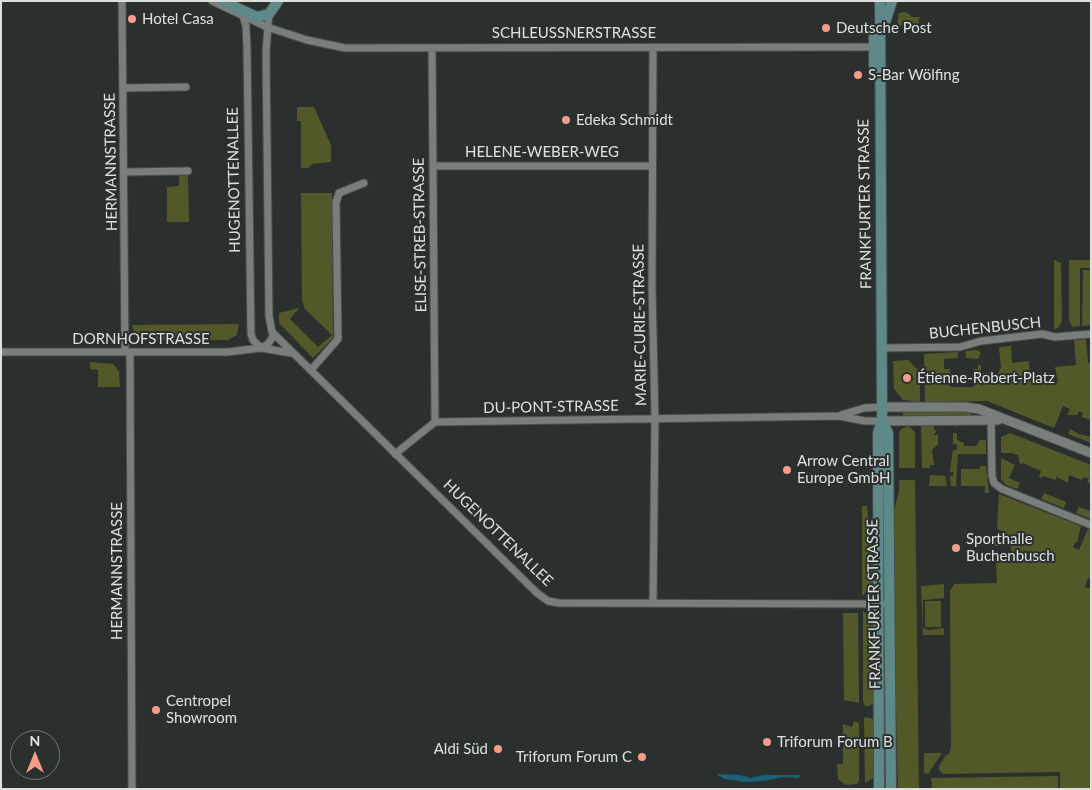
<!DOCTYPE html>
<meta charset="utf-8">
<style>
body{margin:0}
#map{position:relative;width:1092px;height:790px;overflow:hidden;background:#2b302e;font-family:Lato,sans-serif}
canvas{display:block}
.frame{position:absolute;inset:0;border:2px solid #dde0df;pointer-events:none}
.north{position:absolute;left:10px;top:730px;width:50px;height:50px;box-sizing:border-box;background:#2b302e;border:1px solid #727675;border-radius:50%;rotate:0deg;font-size:14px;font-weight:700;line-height:20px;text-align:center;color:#dde0df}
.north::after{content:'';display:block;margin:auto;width:18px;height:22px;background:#f49e8a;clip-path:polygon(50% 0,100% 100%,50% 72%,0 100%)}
</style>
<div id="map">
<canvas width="1092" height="790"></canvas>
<div class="frame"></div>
<div class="north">N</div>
</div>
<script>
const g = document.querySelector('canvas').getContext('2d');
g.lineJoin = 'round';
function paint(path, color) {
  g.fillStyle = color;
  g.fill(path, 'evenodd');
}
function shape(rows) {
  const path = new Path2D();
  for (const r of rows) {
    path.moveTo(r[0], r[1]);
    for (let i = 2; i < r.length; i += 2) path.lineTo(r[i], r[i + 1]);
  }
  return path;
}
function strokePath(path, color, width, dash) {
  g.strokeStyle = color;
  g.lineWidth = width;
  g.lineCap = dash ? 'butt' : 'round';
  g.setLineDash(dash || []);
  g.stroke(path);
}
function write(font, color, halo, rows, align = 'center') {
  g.font = font + ' Lato,sans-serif';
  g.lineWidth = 4;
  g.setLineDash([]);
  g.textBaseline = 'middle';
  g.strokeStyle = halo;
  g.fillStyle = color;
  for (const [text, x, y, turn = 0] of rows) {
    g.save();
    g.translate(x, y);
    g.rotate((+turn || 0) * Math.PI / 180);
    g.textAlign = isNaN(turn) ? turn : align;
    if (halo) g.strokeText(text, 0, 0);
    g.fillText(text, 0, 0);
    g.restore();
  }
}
const green = shape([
 [906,12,912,17,921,17,919,19,919,33,897,24,899,13],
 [297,107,314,107,331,145,331,162,312,164,308,168,301,168,301,121,297,121],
 [179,175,188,175,189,222,167,222,167,187,179,186],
 [301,193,332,193,333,338,313,358,279,323,279,313,299,308,290,319,318,347,332,335,305,309,302,300],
 [1054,260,1061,263,1062,321,1058,328,1054,329],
 [1069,260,1091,260,1091,268,1080,268,1080,326,1073,327,1069,321],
 [1083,270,1091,270,1091,325,1082,326],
 [239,324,237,335,228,340,144,340,135,335,132,325],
 [1086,339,1088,363,1091,363,1091,420,1082,417,1083,413,1079,411,1077,415,1067,415,1070,409,1063,406,1054,428,987,401,925,402,924,354,958,352,958,358,944,359,944,369,950,369,950,378,947,379,948,385,952,387,973,387,977,377,976,374,973,373,973,369,978,369,978,365,981,365,981,373,993,373,993,376,997,376,1001,367,999,347,1011,346,1012,363,1029,361,1030,380,1054,384,1058,383,1055,367,1076,365,1074,340],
 [978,350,981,353,978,359,966,358,965,351],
 [908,360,920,372,920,402,903,400,894,389,893,361],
 [90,362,113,364,119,371,120,387,98,387,98,370,90,369],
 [903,410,971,411,971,416,903,417],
 [909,426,915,432,915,468,899,468,899,432,901,429],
 [921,426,934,426,934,430,937,430,934,435,938,435,938,444,932,450,934,465,930,465,930,468,922,468],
 [953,426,957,426,957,440,964,443,964,446,976,446,980,440,986,440,986,454,958,454,956,486,951,486,950,476,953,476,953,472,950,472,952,456,953,450,957,450,957,444,953,444,953,433,957,433,957,427],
 [1070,429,1079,434,1091,437,1091,443,1068,434],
 [1010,433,1091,465,1091,484,1087,482,1089,479,1084,477,1082,480,1069,475,1068,483,1057,477,1055,480,1043,476,1042,478,1039,477,1041,471,1023,463,1020,465,1018,455,1012,453,1001,453,1001,437],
 [1001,458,1015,465,1009,478,1020,483,1017,489,1006,485,1001,479],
 [980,466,986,466,989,493,985,493,985,486,961,486,961,469,980,469],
 [930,475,945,476,947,486,929,486],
 [899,480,915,480,919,789,898,789,891,522,899,491],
 [1044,493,1066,502,1064,508,1041,499],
 [999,494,1081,526,1077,543,1075,542,1073,547,1079,550,1088,529,1091,530,1091,579,1088,578,1085,587,1091,589,1091,789,1060,789,1060,772,943,774,939,770,939,766,946,755,949,754,951,747,950,591,954,584,997,583,996,562,1011,557,1011,546,992,546,992,535,999,537,1002,531,997,529],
 [862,506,867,506,868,517,874,526,874,586,862,596],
 [1079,507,1091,511,1091,519,1076,513],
 [944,584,944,598,923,600,923,628,929,630,944,628,944,635,923,635,921,586],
 [925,601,941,601,941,627,925,627],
 [863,611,874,621,874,703,869,706,865,706,863,701],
 [843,613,858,613,859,703,844,700],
 [865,717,874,719,875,767,873,778,865,783,864,719],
 [854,721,859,723,859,781,857,784,846,785,838,779,837,764,843,764,843,724,852,727],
 [924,753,942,753,928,774,924,773],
 [1058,776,1058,789,932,789,931,778]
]);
const water = shape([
 [716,774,740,775,751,778,763,775,800,775,799,778,783,777,764,781,745,782,725,779]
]);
const minor = shape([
 [122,1,125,352],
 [212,1,267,27,307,40,345,48,874,47],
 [269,14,266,52,269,316,272,332,537,593,548,601,559,603,883,604],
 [243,16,246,26,247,48,251,334,253,340,261,348,291,353],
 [432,48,435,422],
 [653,48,652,287,655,419,653,603],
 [123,88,186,87],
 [433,166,652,166],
 [125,172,188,171],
 [881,348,960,347,981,341,1042,334,1055,337,1091,334],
 [1,352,227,352,261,348,268,344,274,335],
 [130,352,132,789],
 [311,370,338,339,336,203,339,193,364,183],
 [841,415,864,408,882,407],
 [991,417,992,476,994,483,1002,489,1091,525],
 [395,454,435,422,839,416,865,421,882,421]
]);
const tertiary = shape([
 [882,407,965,407,979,409,1091,453],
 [882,421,998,420]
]);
const secondary = shape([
 [222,1,257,17,269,14,278,1],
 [883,29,892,1],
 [874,31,874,66],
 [882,421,888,433,891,789],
 [879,789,878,433,882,421,882,407,880,1]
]);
const markers = [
 [132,19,5,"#f49e8a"],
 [826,28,5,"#f49e8a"],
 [858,75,5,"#f49e8a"],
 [566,120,5,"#f49e8a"],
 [907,378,5,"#f49e8a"],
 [787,470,5,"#f49e8a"],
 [956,548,5,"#f49e8a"],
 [156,710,5,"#f49e8a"],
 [767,742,5,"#f49e8a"],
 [498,749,5,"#f49e8a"],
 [642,757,5,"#f49e8a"]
];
const poiNames = [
 ["Hotel Casa",142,19],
 ["Deutsche Post",836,28],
 ["S-Bar Wölfing",868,75],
 ["Edeka Schmidt",576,120],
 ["Étienne-Robert-Platz",917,378],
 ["Arrow Central",797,461],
 ["Europe GmbH",797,478],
 ["Sporthalle",966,539],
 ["Buchenbusch",966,556],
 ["Centropel",166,701],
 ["Showroom",166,718],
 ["Triforum Forum B",777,742],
 ["Aldi Süd",488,749,"right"],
 ["Triforum Forum C",632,757,"right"]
];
const streetNames = [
 ["SCHLEUSSNERSTRASSE",574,33],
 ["HELENE-WEBER-WEG",542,152],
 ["HERMANNSTRASSE",111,162,-91],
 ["HUGENOTTENALLEE",234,180,-91],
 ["FRANKFURTER STRASSE",865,204,-91],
 ["ELISE-STREB-STRASSE",420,235,-91],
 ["MARIE-CURIE-STRASSE",640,325,-91],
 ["BUCHENBUSCH",985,328,-6],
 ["DORNHOFSTRASSE",141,339],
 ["DU-PONT-STRASSE",551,407,-1],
 ["HUGENOTTENALLEE",498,533,44],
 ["HERMANNSTRASSE",117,571,-90],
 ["FRANKFURTER STRASSE",874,604,-91]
];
paint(green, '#535829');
paint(water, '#196278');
strokePath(minor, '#484c4a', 9);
strokePath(tertiary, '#484c4a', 11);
strokePath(secondary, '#484c4a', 12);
strokePath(minor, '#787e7c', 7);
strokePath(tertiary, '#787e7c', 9);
strokePath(secondary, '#5d8988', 10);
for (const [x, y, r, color] of markers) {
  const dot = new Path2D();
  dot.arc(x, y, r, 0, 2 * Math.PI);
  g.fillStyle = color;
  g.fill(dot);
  strokePath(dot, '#2b302e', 2);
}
write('15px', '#dde0df', '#2b302e', poiNames, 'left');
write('15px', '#dde0df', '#2b302e', streetNames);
</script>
